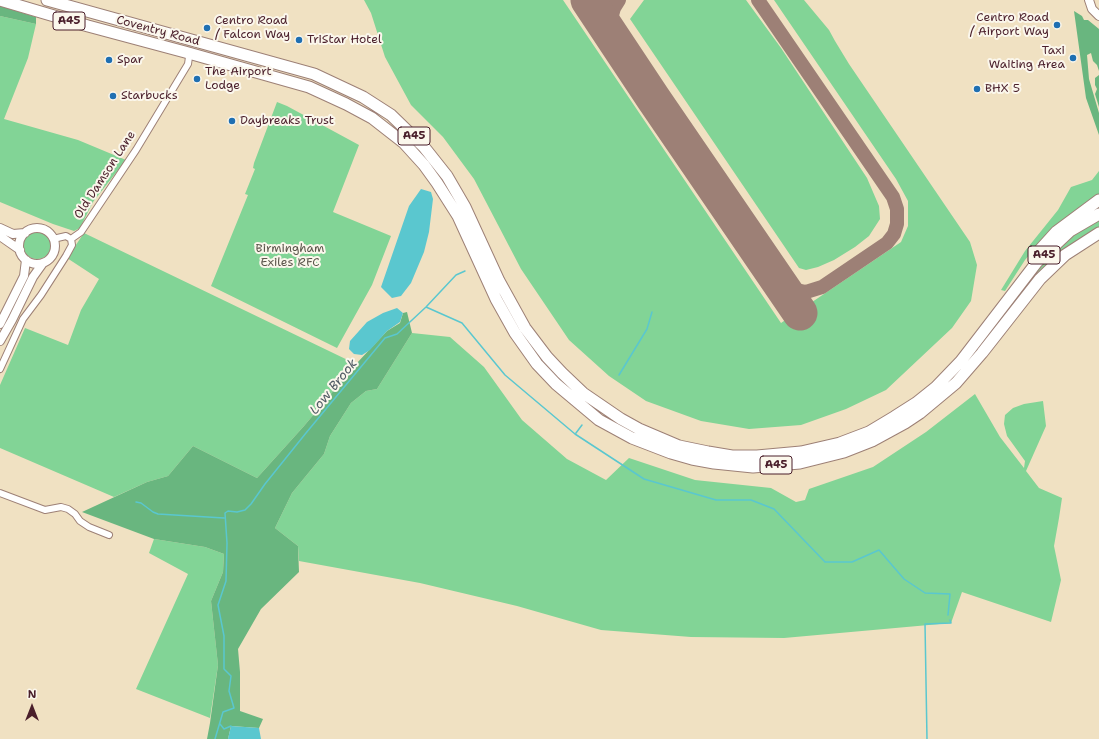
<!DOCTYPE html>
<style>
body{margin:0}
#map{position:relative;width:1099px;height:739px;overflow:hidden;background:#f0e1c2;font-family:"Shantell Sans",sans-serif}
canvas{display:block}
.north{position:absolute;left:12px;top:687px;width:40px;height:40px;-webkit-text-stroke:3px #fbf7ec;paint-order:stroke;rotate:0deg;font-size:11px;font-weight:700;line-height:16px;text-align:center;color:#4a1f2b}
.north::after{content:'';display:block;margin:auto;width:14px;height:18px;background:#4a1f2b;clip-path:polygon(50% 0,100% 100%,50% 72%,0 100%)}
</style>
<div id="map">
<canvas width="1099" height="739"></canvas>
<div class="north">N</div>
</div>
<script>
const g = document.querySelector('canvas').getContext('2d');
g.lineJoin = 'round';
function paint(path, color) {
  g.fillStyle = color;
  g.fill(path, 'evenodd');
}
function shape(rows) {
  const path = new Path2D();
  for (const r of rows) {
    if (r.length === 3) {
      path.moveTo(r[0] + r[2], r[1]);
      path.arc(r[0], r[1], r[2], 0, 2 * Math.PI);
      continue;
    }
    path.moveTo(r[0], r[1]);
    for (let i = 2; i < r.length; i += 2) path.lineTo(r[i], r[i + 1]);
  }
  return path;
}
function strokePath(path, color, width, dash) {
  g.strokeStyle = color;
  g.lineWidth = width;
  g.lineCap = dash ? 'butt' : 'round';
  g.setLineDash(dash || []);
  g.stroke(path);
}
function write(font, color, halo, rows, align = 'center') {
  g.font = font + ' "Shantell Sans",sans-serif';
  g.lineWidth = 4;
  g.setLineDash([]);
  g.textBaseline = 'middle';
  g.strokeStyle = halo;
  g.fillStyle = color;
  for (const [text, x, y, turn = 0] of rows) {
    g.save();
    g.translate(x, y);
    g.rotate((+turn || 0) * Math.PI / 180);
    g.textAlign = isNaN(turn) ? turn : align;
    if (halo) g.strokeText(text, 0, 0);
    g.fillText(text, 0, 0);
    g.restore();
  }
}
const green = shape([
 [364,0,563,0,781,323,901,242,908,226,908,201,896,179,774,0,804,0,829,30,835,41,849,64,970,242,977,265,971,301,952,328,886,390,846,409,801,425,749,429,701,421,646,401,609,376,569,340,521,269,474,179,443,137,411,105,385,57,371,13],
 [644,0,746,0,781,48,867,178,879,206,880,219,869,236,855,247,834,260,818,267,806,270,799,268,630,19],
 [0,16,36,24,28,58,4,119,78,140,126,160,93,202,80,228,74,231,53,224,0,202],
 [277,102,287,106,359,145,333,212,391,236,372,285,337,348,211,286,248,195,245,194,255,169,253,168,254,163],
 [1099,171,1099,194,1065,219,1046,235,1025,260,1005,291,1001,290,1025,251,1058,210,1071,187,1092,180],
 [1099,218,1099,228,1076,241,1060,252,1035,275,1033,273,1067,240,1089,224],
 [37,245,14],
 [84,233,356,364,304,426,257,478,193,446,168,476,147,482,114,497,0,448,0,385,25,328,68,345,81,310,99,279,67,258],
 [412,333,450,337,484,367,522,420,567,459,606,480,629,458,695,480,771,488,796,502,805,500,809,489,873,467,926,432,975,394,1000,437,1024,468,1025,461,1007,436,1004,424,1005,415,1013,408,1024,404,1043,401,1046,426,1026,471,1039,488,1062,498,1059,518,1054,546,1061,580,1051,622,962,592,951,623,784,638,691,637,601,630,517,606,420,583,299,561,298,546,275,528,292,493,324,454,330,436,351,403,366,391,377,389],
 [154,539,205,547,224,554,223,572,211,601,218,665,210,718,136,689,188,574,149,553]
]);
const forest = shape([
 [0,6,36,17,36,24,0,16],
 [1074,11,1082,16,1084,20,1088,20,1099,29,1099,71,1097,65,1093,61,1091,53,1087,55,1089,79,1099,113,1099,135,1086,98],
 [1099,75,1099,107,1095,94,1097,89,1095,85,1095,78],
 [407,312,412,333,377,389,366,391,351,403,330,436,324,454,292,493,275,528,298,546,299,572,261,609,238,649,240,672,240,711,263,719,259,728,231,726,228,739,207,739,210,723,218,665,211,601,223,572,224,554,205,547,154,539,82,512,147,482,168,476,193,446,257,478,304,426,356,364,387,331,400,323,403,313]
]);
const water = shape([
 [421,189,431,192,433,199,429,232,424,252,411,283,401,296,392,298,381,287,409,206],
 [397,308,403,313,400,322,387,331,370,350,362,355,354,354,349,349,350,341,367,322,383,313],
 [231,726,259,728,261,739,228,739]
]);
const stream = shape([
 [426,307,462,323,505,375,575,434,644,479,716,500,751,500,774,509,825,562,852,562,879,550,904,579,925,593,950,594,948,615],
 [619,375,647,329,652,312],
 [576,433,582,425],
 [136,502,141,503,153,512,158,514,224,518],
 [220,724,224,729,231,726],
 [215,739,223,712,234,708,229,691,231,676,224,669,224,636,218,605,226,581,227,543,225,513,228,511,237,512,245,510,251,504,265,484,306,433,385,338,397,334,426,307,456,275,465,271],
 [927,739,925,624,951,623,950,620]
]);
const taxiway = shape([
 [595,0,604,2,618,0],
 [758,0,893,197,897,209,897,224,894,234,887,243,822,287,806,292,792,289,776,277],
 [616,41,611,29,611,19,614,8,619,0]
]);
const runway = shape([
 [588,0,653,98,800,313]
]);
const street = shape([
 [53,239,66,236,71,239],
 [0,369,23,319,41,295,66,256,72,245,71,239,81,232,136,150,188,64,189,57,186,52],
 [0,493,45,510,61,507,68,509,75,514,80,521,89,527,109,535]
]);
const secondary = shape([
 [1089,0,1092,9,1099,16],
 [0,228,13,234,25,233],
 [37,246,18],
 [0,236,20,250],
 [0,324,24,276,26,260],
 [0,341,12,320,33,277,43,263]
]);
const highway = shape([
 [0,0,88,26,185,52,309,87,346,104,372,118,404,143,424,165,437,183,458,216,496,299,515,333,537,364,556,384,599,420,632,438,671,453,692,459,714,463,753,467,800,463,844,452,872,441,905,423,920,413,956,383,982,353,1040,279,1065,255,1099,233],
 [47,0,314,74,363,97,391,115,424,147,447,176,465,207,499,281,525,328,547,357,562,373,583,393,621,419,639,429,679,446,708,452,732,456,757,456,801,452,840,443,869,432,894,417,916,403,936,387,961,361,1037,262,1070,231,1099,214],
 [1037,253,1056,232,1099,200]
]);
const markers = [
 [1057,25,4,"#1f6fb2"],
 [207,28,4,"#1f6fb2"],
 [299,40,4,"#1f6fb2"],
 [1073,58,4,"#1f6fb2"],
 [109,60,4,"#1f6fb2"],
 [197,79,4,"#1f6fb2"],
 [977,89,4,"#1f6fb2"],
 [113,96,4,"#1f6fb2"],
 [232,121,4,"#1f6fb2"]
];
const shields = [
 [69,21,32],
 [414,136,32],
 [1044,255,32],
 [776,465,32]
];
const shieldNames = [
 ["A45",69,21],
 ["A45",414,136],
 ["A45",1044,255],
 ["A45",776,465]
];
const poiNames = [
 ["Centro Road",1049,18,"right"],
 ["/ Airport Way",1049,32,"right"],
 ["Centro Road",215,21],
 ["/ Falcon Way",215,35],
 ["TriStar Hotel",307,40],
 ["Taxi",1065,51,"right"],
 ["Waiting Area",1065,65,"right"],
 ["Spar",117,60],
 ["The Airport",205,72],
 ["Lodge",205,86],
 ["BHX 5",985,89],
 ["Starbucks",121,96],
 ["Daybreaks Trust",240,121]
];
const streetNames = [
 ["Coventry Road",158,31,15],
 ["Old Damson Lane",105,175,-57]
];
const parkNames = [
 ["Birmingham",290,249],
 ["Exiles RFC",290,263]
];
const waterNames = [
 ["Low Brook",334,387,-51]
];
paint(green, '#82d496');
paint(forest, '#69b67f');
paint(water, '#5ac7cf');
strokePath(stream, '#5ac7cf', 1.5);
strokePath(taxiway, '#9d8076', 14);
strokePath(runway, '#9d8076', 35);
strokePath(street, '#9d8076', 8);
strokePath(secondary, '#9d8076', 10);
strokePath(highway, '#9d8076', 13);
strokePath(street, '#fff', 6);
strokePath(secondary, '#fff', 8);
strokePath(highway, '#fff', 11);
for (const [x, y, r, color] of markers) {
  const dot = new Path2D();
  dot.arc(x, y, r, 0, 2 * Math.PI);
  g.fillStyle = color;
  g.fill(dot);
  strokePath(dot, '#fbf7ec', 1.5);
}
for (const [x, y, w] of shields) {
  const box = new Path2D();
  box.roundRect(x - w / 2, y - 9, w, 18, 3);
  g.fillStyle = '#fbf7ec';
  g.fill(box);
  strokePath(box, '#4a1f2b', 1);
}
write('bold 11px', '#4a1f2b', null, shieldNames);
write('12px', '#4a1f2b', '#fbf7ec', poiNames, 'left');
write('12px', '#4a1f2b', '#fbf7ec', streetNames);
write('12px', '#5b554b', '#fbf7ec', parkNames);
write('italic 13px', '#505a64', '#fbf7ec', waterNames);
</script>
